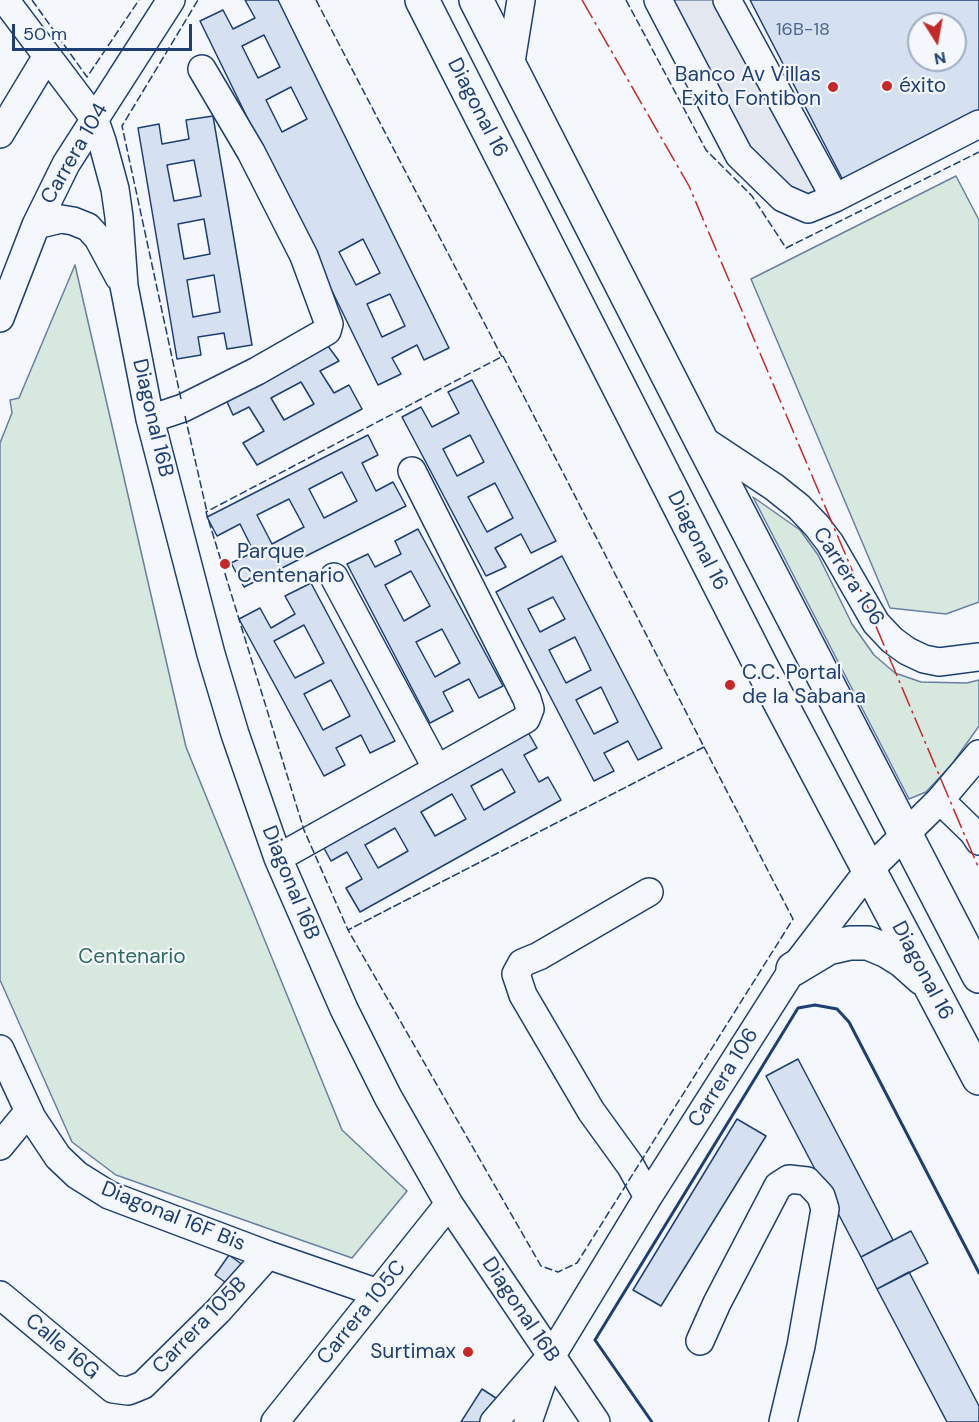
<!DOCTYPE html>
<meta charset="utf-8">
<style>
body{margin:0}
#map{position:relative;width:979px;height:1422px;overflow:hidden;background:#f4f7fb;font-family:"DM Sans",sans-serif}
canvas{display:block}
.north{position:absolute;left:907px;top:12px;width:60px;height:60px;box-sizing:border-box;background:#f4f7fb;border:2px solid #9eadc5;border-radius:50%;rotate:169deg;font-size:16px;font-weight:700;line-height:24px;text-align:center;color:#1d3f73}
.north::after{content:'';display:block;margin:auto;width:21px;height:27px;background:#c62828;clip-path:polygon(50% 0,100% 100%,50% 72%,0 100%)}
.scale{position:absolute;left:12px;top:24px;width:180px;height:27px;box-sizing:border-box;border:3px solid #1d3f73;border-top:0;padding-left:8px;font-size:18px;line-height:21px;white-space:nowrap;color:#1d3f73;-webkit-text-stroke:4px #f4f7fb;paint-order:stroke}
</style>
<div id="map">
<canvas width="979" height="1422"></canvas>
<div class="north">N</div>
<div class="scale">50 m</div>
</div>
<script>
const g = document.querySelector('canvas').getContext('2d');
g.lineJoin = 'round';
function paint(path, color) {
  g.fillStyle = color;
  g.fill(path, 'evenodd');
}
function shape(rows) {
  const path = new Path2D();
  for (const r of rows) {
    path.moveTo(r[0], r[1]);
    for (let i = 2; i < r.length; i += 2) path.lineTo(r[i], r[i + 1]);
  }
  return path;
}
function strokePath(path, color, width, dash) {
  g.strokeStyle = color;
  g.lineWidth = width;
  g.lineCap = dash ? 'butt' : 'round';
  g.setLineDash(dash || []);
  g.stroke(path);
}
function write(font, color, halo, rows, align = 'center') {
  g.font = font + ' "DM Sans",sans-serif';
  g.lineWidth = 4.5;
  g.setLineDash([]);
  g.textBaseline = 'middle';
  g.strokeStyle = halo;
  g.fillStyle = color;
  for (const [text, x, y, turn = 0] of rows) {
    g.save();
    g.translate(x, y);
    g.rotate((+turn || 0) * Math.PI / 180);
    g.textAlign = isNaN(turn) ? turn : align;
    if (halo) g.strokeText(text, 0, 0);
    g.fillText(text, 0, 0);
    g.restore();
  }
}
const green = shape([
 [956,176,979,220,979,602,946,614,890,608,751,279,956,176],
 [75,265,186,747,342,1130,407,1191,352,1258,116,1175,72,1142,0,980,0,443,12,413,10,400,19,398,75,265],
 [753,497,800,530,818,555,852,624,874,655,895,673,921,682,967,683,979,680,979,726,952,764,926,792,909,799,753,497]
]);
const parking = shape([
 [646,0,737,0,848,204,821,219,786,215,760,188,726,154,697,105,646,0]
]);
const building = shape([
 [245,0,278,0,449,348,424,360,417,345,392,358,401,374,378,385,200,21,223,10,233,29,255,18,245,0],
 [264,35,280,67,258,78,242,46,264,35],
 [291,87,307,119,282,132,266,100,291,87],
 [363,239,380,273,356,285,339,252,363,239],
 [390,294,405,326,382,337,367,304,390,294],
 [750,0,979,0,979,111,843,180,750,0],
 [919,24,955,24,955,60,919,60,919,24],
 [213,116,252,345,227,349,224,333,198,337,201,355,177,359,138,128,159,124,162,144,189,139,186,120,213,116],
 [194,160,201,196,174,201,167,165,194,160],
 [204,219,210,254,184,259,178,224,204,219],
 [214,275,220,312,193,317,187,280,214,275],
 [325,342,339,361,320,371,334,393,349,385,362,409,257,465,243,443,264,431,249,407,233,415,224,395,325,342],
 [301,382,314,404,284,420,271,398,301,382],
 [472,380,556,541,531,553,521,534,495,548,506,567,486,576,402,417,421,407,432,427,459,413,448,392,472,380],
 [470,435,484,462,457,476,443,449,470,435],
 [495,483,513,518,487,532,468,497,495,483],
 [368,435,378,455,362,463,376,491,393,482,406,506,244,587,231,563,254,552,240,524,217,536,207,517,368,435],
 [342,472,357,501,324,518,309,489,342,472],
 [289,499,304,527,272,544,257,515,289,499],
 [418,529,503,686,479,698,469,679,443,692,453,711,430,723,347,564,368,554,375,567,401,554,395,541,418,529],
 [411,571,430,606,404,621,385,585,411,571],
 [442,629,460,663,435,677,416,642,442,629],
 [562,556,662,748,638,760,628,741,604,753,614,771,594,781,496,592,562,556],
 [553,597,565,619,540,632,528,609,553,597],
 [575,637,591,670,566,683,549,650,575,637],
 [601,687,618,722,594,734,576,700,601,687],
 [311,583,395,741,370,753,361,735,336,748,345,765,324,776,239,619,260,608,271,628,295,614,285,596,311,583],
 [304,625,324,663,295,678,274,641,304,625],
 [331,680,350,716,323,730,304,694,331,680],
 [524,725,537,748,524,755,539,782,548,777,561,800,360,912,346,888,362,879,347,852,331,861,319,839,524,725],
 [502,769,515,792,484,810,471,786,502,769],
 [452,794,466,819,435,836,421,812,452,794],
 [395,828,408,851,378,868,365,845,395,828],
 [798,1059,893,1240,861,1257,766,1076,798,1059],
 [737,1119,766,1136,661,1306,633,1290,737,1119],
 [911,1231,928,1263,877,1289,861,1257,911,1231],
 [229,1255,247,1268,232,1287,215,1275,229,1255],
 [909,1272,979,1406,979,1422,947,1422,877,1289,909,1272],
 [482,1389,499,1400,485,1422,461,1422,482,1389]
]);
const minor = shape([
 [5,0,94,118,102,141,115,189,119,217,124,286,150,419,211,654,235,734,278,858,344,1009,388,1097,449,1204,596,1422],
 [658,0,739,155,783,198,808,209,835,198,979,124],
 [727,0,835,198],
 [510,68,521,0],
 [0,134,47,56],
 [36,225,61,219,73,221,88,227,98,238,119,277],
 [0,318,36,225,66,164,171,0],
 [150,419,183,408,257,371,327,331,329,324,304,256,251,152,202,69],
 [700,438,774,487,799,507,817,526,830,543,876,623,892,640,907,651,924,659,939,662,979,657],
 [334,577,437,769],
 [940,800,973,832,979,841],
 [278,858,526,719,530,709,527,699,412,471],
 [0,1049,32,1118,58,1157,77,1175,109,1195,268,1255,378,1293],
 [0,1146,28,1112],
 [648,1197,630,1165,591,1111,523,995,516,974,522,963,539,956,649,892],
 [0,1295,113,1389,128,1391,143,1385,218,1311,268,1255],
 [700,1341,717,1303,778,1186,789,1179,807,1181,821,1196,825,1209,801,1346,783,1422],
 [275,1422,449,1204],
 [494,1422,552,1355,648,1197,793,969,869,870,940,800,979,754],
 [528,1422,546,1370]
]);
const major = shape([
 [422,0,762,668,979,1078],
 [476,0,700,438,979,976],
 [793,969,828,948,850,943,868,943,887,951,903,961,922,978]
]);
const fence = shape([
 [32,0,87,77,139,0],
 [316,0,502,357],
 [626,0,706,150,752,196,786,248,979,152],
 [503,356,704,747,348,930,304,830,206,512,503,356],
 [181,399,122,126,198,0],
 [185,416,207,512],
 [704,747,793,919,577,1263,558,1272,541,1266,348,930,704,747]
]);
const wall = shape([
 [652,1422,595,1340,798,1008,815,1005,837,1009,849,1022,979,1273]
]);
const power = shape([
 [582,0,689,186,979,869]
]);
const markers = [
 [887,86,6,"#c62828"],
 [833,87,6,"#c62828"],
 [225,564,6,"#c62828"],
 [730,685,6,"#c62828"],
 [468,1352,6,"#c62828"]
];
const numberNames = [
 ["16B-18",803,30]
];
const poiNames = [
 ["Banco Av Villas",821,75,"right"],
 ["Exito Fontibon",821,99,"right"],
 ["éxito",899,86],
 ["Parque",237,552],
 ["Centenario",237,576],
 ["C.C. Portal",742,673],
 ["de la Sabana",742,697],
 ["Surtimax",456,1352,"right"]
];
const streetNames = [
 ["Diagonal 16",477,108,63],
 ["Carrera 104",75,154,-60],
 ["Diagonal 16B",152,418,77],
 ["Diagonal 16",697,541,63],
 ["Carrera 106",848,577,57],
 ["Diagonal 16B",290,883,68],
 ["Diagonal 16",922,971,62],
 ["Carrera 106",724,1078,-58],
 ["Diagonal 16F Bis",173,1217,22],
 ["Diagonal 16B",520,1310,56],
 ["Carrera 105C",362,1313,-51],
 ["Carrera 105B",200,1326,-46],
 ["Calle 16G",62,1347,40]
];
const parkNames = [
 ["Centenario",132,957]
];
paint(green, '#d7e8df');
strokePath(green, '#687fa3', 1.5);
paint(parking, '#e3e8f0');
strokePath(parking, '#687fa3', 1.5);
paint(building, '#d5e0f0');
strokePath(building, '#1d3f73', 1.5);
strokePath(minor, '#1d3f73', 30);
strokePath(major, '#1d3f73', 36);
strokePath(minor, '#f4f7fb', 27);
strokePath(major, '#f4f7fb', 33);
strokePath(fence, '#1d3f73', 1.5, [8, 3]);
strokePath(wall, '#1d3f73', 3);
strokePath(power, '#c62828', 1.5, [21, 4.5, 3, 4.5]);
for (const [x, y, r, color] of markers) {
  const dot = new Path2D();
  dot.arc(x, y, r, 0, 2 * Math.PI);
  g.fillStyle = color;
  g.fill(dot);
  strokePath(dot, '#f4f7fb', 2);
}
write('18px', '#4b6792', null, numberNames);
write('21px', '#1d3f73', '#f4f7fb', poiNames, 'left');
write('21px', '#1d3f73', '#f4f7fb', streetNames);
write('21px', '#2c6c60', '#f4f7fb', parkNames);
</script>
